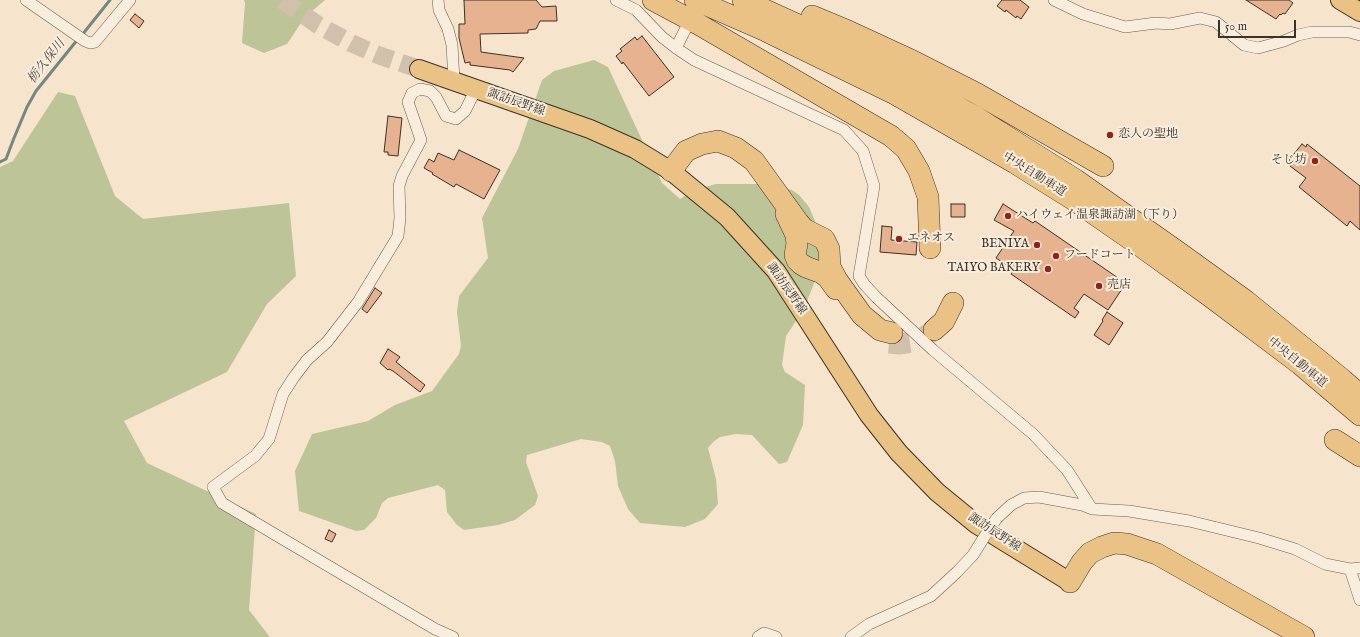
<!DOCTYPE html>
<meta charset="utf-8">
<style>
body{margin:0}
#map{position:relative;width:1360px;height:637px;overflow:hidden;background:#f6e4cc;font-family:"IM FELL English",serif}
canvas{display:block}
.scale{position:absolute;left:1218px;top:20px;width:78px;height:18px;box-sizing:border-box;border:2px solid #3b3126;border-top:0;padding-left:5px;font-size:12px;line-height:14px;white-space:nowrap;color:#3b3126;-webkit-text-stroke:3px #f9edde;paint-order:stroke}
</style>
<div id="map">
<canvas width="1360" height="637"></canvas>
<div class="scale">50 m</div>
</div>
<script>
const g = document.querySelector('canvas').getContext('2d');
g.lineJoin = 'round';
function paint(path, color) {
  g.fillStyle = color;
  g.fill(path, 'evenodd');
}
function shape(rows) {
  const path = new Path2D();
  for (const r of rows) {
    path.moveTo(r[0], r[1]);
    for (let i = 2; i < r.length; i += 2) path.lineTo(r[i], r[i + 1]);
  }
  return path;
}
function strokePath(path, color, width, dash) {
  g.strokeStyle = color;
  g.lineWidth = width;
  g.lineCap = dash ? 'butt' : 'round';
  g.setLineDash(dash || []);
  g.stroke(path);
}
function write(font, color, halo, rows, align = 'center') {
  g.font = font + ' "IM FELL English","Noto Serif JP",serif';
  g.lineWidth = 4;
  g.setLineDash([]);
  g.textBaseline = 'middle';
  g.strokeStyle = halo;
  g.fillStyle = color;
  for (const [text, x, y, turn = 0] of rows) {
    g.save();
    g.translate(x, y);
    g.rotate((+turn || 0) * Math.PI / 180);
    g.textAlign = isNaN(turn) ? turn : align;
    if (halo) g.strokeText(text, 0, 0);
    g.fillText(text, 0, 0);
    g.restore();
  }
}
const green = shape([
 [244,0,325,0,305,17,287,44,264,53,242,43,245,3],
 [594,60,608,67,662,183,680,199,694,190,716,184,770,184,792,190,799,195,809,207,815,221,820,268,804,309,786,336,782,365,785,372,805,385,803,425,787,462,779,464,752,435,736,434,720,437,713,442,708,448,716,479,718,504,705,519,685,527,640,523,628,509,618,486,615,461,610,446,602,442,581,439,527,455,526,462,538,496,535,505,515,520,498,525,464,530,457,525,447,512,445,490,438,485,388,498,382,503,376,518,364,530,356,531,299,511,295,471,312,434,368,421,395,405,432,391,459,354,461,346,457,312,459,296,488,258,482,218,518,149,542,80,554,71],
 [58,92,75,96,115,196,143,219,289,203,296,276,267,304,227,372,124,421,147,463,256,514,249,610,270,637,0,637,0,167,13,161]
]);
const stream = shape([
 [82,35,110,0],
 [0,162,6,159,14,138,27,107,36,91,78,39]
]);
const building = shape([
 [464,0,536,0,542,7,556,6,557,21,540,21,536,29,528,30,528,33,480,34,481,52,524,58,513,72,510,70,470,65,470,62,465,63,459,38,459,24,465,24,464,0],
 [1002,0,1020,0,1029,7,1021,19,1017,16,1016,18,1006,10,1005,12,997,6,1002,0],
 [1246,0,1289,0,1293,3,1285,14,1283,13,1281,15,1280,14,1276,19,1246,0],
 [135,14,144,21,139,28,130,20,135,14],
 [642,36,674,77,649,96,623,62,622,64,616,56,622,51,620,49,635,37,637,40,642,36],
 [388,116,402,118,398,156,388,155,388,152,384,152,388,116],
 [1302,144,1306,147,1307,144,1360,186,1360,230,1350,221,1347,226,1299,187,1306,178,1290,166,1292,163,1289,160,1302,144],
 [459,150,500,170,484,199,456,184,454,187,432,174,433,173,424,168,429,159,434,162,438,153,454,160,459,150],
 [951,204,965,204,965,217,951,217,951,204],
 [1003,204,1033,223,1035,221,1124,282,1122,285,1124,286,1108,310,1084,294,1074,308,1079,312,1075,318,1011,274,1014,270,996,258,1014,231,994,220,1003,204],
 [882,226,892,227,891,240,917,242,916,255,880,252,882,226],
 [375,288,382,293,367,313,362,309,375,288],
 [1107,312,1123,323,1109,345,1094,335,1103,321,1102,320,1107,312],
 [388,349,400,357,396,362,425,385,420,392,393,371,389,369,388,370,380,363,388,349],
 [329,530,336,534,332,542,325,539,329,530]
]);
const primaryTunnel = shape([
 [282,0,318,25,351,43,378,55,419,69]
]);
const highwayTunnel = shape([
 [889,343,900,344,918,341,934,330]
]);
const street = shape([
 [26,0,85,41,90,43,95,42,130,0],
 [438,0,439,10,448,29,452,45,454,81],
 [616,0,636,10,662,37,676,48,694,60,844,130,863,151,874,186,859,276,864,284,876,297,933,350,1033,434,1067,470,1092,509],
 [1054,0,1083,14,1125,27,1156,23,1170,24,1200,18,1216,22,1244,45,1258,48,1284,41,1298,35,1312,32,1349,32,1360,35],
 [676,48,687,26],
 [992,525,997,518,1011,505,1024,498,1039,497,1082,505,1092,509,1129,511,1189,521,1259,538,1295,549,1325,564,1350,569,1360,568],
 [1350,569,1360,600],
 [453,637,435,629,396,606,222,503,213,487,255,456,269,439,283,394,294,377,307,360,327,342,358,302,398,236,400,218,399,186,402,176,421,140,408,102,412,93,420,89,430,91,436,97,446,116,456,119,465,111,476,89],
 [758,637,764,633,776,637],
 [851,637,869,624,931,596,957,572,973,555,983,539]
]);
const primary = shape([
 [1340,0,1360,12],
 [419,69,590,129,635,149,671,171,727,217,776,271,869,415,899,453,937,492,976,524,1070,582]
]);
const highway = shape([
 [653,0,698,24,891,136,906,149,919,171,928,197,930,248],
 [695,0,766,31,893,93,1015,163,1074,200,1139,245,1211,297,1300,364,1360,415],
 [743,0,827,38,900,76,974,116,1076,180,1181,254,1246,301,1343,380,1360,395],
 [812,16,848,31,913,61,976,93,1103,166],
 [671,171,686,151,702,144,718,141,736,148,754,161,798,222,804,229,824,239,829,249,830,267,837,280,862,315,880,330,892,333],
 [786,214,796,235,797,244,795,255,797,260,801,264,806,267,822,273,828,278,836,289],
 [934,330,944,321,953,303],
 [1335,440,1360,456],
 [1070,582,1082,562,1090,553,1102,547,1114,543,1127,544,1157,554,1304,637]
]);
const streetBridge = shape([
 [983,539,992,525]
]);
const markers = [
 [1110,135,4,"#8f2418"],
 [1315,161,4,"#8f2418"],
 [1008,216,4,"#8f2418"],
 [899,239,4,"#8f2418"],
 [1037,245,4,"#8f2418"],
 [1056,256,4,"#8f2418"],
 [1048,269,4,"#8f2418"],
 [1099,286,4,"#8f2418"]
];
const streetNames = [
 ["諏訪辰野線",516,103,19],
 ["中央自動車道",1034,175,32],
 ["諏訪辰野線",786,289,55],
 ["中央自動車道",1297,363,39],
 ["諏訪辰野線",994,533,33]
];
const poiNames = [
 ["恋人の聖地",1118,135],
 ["そじ坊",1307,161,"right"],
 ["ハイウェイ温泉諏訪湖（下り）",1016,216],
 ["エネオス",907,239],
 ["BENIYA",1029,245,"right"],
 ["フードコート",1064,256],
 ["TAIYO BAKERY",1040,269,"right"],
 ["売店",1107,286]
];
const waterNames = [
 ["栃久保川",47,62,-52]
];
paint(green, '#bdc497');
strokePath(stream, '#768681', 3);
paint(building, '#e7b290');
strokePath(building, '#3b3126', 1);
strokePath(primaryTunnel, '#d1c0ab', 18, [18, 9]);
strokePath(highwayTunnel, '#d1c0ab', 21, [21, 10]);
strokePath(street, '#6a5e50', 12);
strokePath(primary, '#3b3126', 20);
strokePath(highway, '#3b3126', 22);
strokePath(street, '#f9edde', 11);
strokePath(primary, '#ebc286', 18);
strokePath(highway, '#ebc286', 21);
strokePath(streetBridge, '#6a5e50', 12, []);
strokePath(streetBridge, '#f9edde', 11);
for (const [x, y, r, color] of markers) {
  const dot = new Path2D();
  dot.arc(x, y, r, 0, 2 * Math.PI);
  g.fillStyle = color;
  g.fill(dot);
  strokePath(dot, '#f9edde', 1.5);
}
write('12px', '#3b3126', '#f9edde', streetNames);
write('12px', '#3b3126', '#f9edde', poiNames, 'left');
write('italic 13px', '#54544c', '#f9edde', waterNames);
</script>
